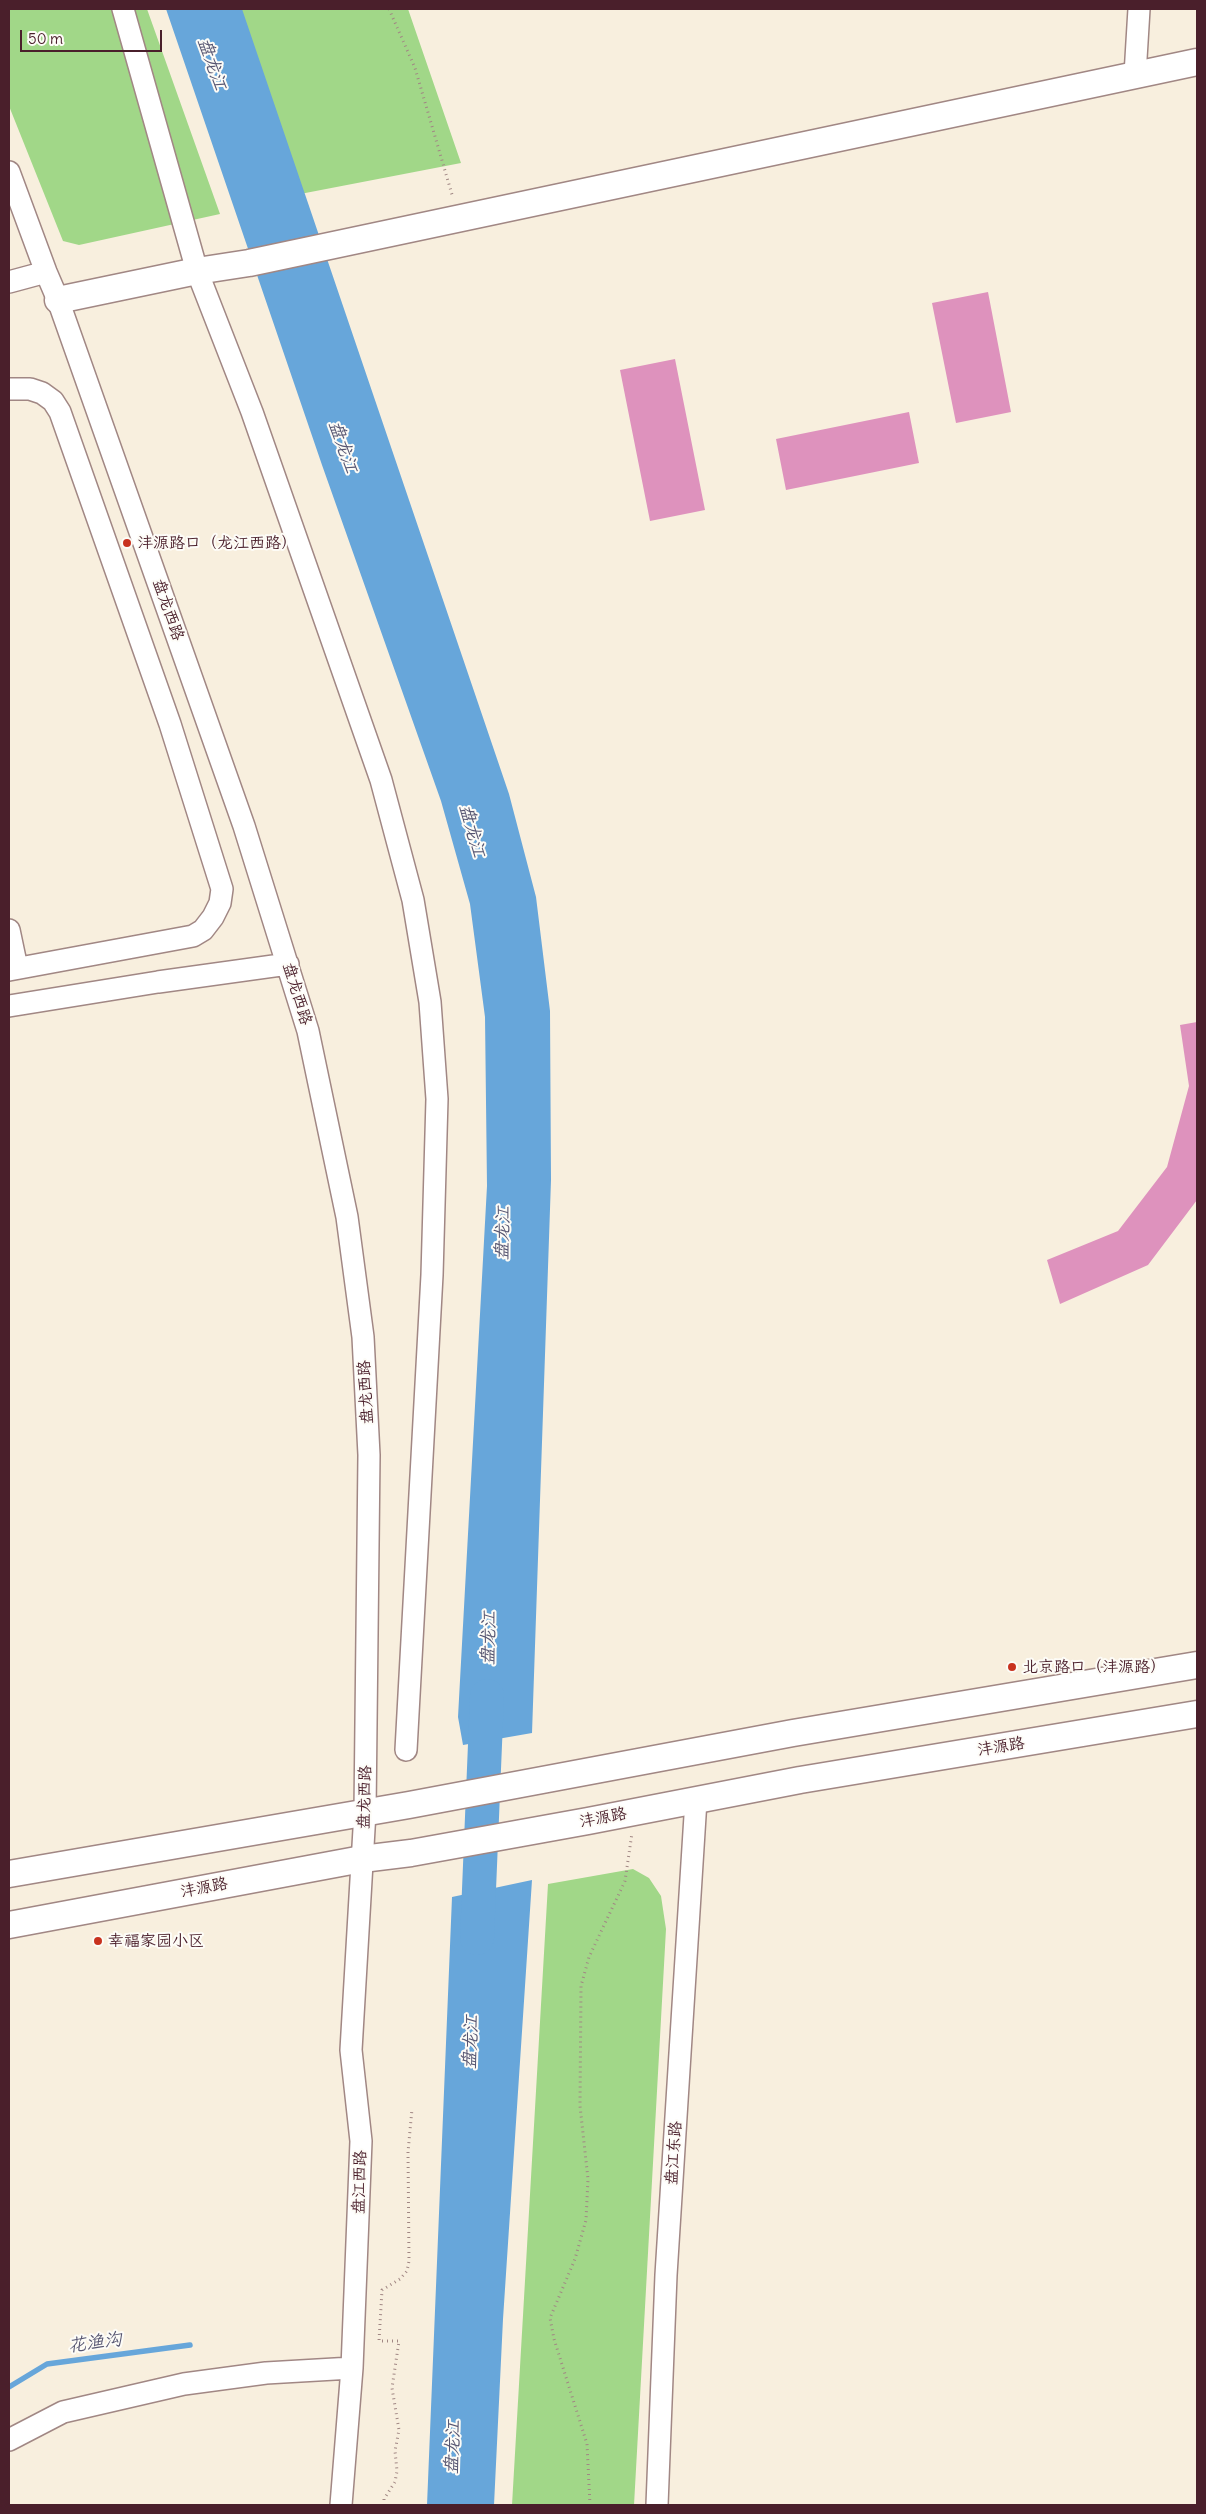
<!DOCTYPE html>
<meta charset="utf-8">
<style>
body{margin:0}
#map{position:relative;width:1206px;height:2514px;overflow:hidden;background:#f8efde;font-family:Delius,sans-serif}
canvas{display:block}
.frame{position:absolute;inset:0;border:10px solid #4a1f2b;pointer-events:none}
.scale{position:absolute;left:20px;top:30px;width:142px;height:22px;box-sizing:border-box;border:2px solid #4a1f2b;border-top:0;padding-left:6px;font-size:15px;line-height:18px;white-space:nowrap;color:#4a1f2b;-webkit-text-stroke:4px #fdfcf7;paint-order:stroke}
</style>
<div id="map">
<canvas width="1206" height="2514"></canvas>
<div class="frame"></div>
<div class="scale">50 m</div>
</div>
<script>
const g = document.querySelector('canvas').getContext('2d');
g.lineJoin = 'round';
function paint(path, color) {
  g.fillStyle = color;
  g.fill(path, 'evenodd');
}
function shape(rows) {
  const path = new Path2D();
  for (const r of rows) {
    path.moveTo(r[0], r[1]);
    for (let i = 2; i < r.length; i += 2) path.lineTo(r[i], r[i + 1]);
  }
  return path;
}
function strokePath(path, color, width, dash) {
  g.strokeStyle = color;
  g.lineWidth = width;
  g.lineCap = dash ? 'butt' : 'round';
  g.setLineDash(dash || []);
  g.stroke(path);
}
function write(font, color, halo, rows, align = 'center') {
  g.font = font + ' Delius,"LXGW WenKai TC",sans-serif';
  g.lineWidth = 4;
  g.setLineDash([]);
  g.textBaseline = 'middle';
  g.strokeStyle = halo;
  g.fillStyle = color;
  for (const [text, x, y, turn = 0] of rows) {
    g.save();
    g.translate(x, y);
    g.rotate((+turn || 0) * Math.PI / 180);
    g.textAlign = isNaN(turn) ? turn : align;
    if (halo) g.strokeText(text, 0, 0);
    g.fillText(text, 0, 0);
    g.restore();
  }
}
const green = shape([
 [9,9,147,9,220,214,79,245,63,241,9,106],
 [229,9,408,9,461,163,295,195],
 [633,1869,649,1878,661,1896,666,1929,634,2505,512,2505,548,1884]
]);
const water = shape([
 [166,9,242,9,509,794,536,897,550,1011,551,1180,532,1733,463,1745,458,1717,487,1186,485,1017,470,904,441,801,322,465],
 [532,1880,503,2319,494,2505,427,2505,452,1897]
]);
const stream = shape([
 [9,2387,47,2364,190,2345]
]);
const river = shape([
 [477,1938,487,1696]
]);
const building = shape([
 [988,292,1011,412,956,423,932,303],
 [675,359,705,510,650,521,620,370],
 [909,412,919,463,786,490,776,439],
 [1197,1022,1197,1200,1148,1265,1060,1304,1047,1260,1118,1231,1167,1167,1189,1086,1180,1025]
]);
const path = shape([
 [389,9,415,68,453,198],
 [384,2505,384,2499,395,2482,397,2471,395,2451,399,2430,392,2388,399,2341,379,2341,382,2290,400,2279,407,2271,409,2261,408,2152,412,2109],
 [590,2505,587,2444,554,2339,550,2318,575,2259,586,2220,588,2179,580,2106,581,1986,589,1957,625,1881,632,1833]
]);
const minor = shape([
 [123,9,197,271,252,412,381,780,413,900,430,1002,437,1099,432,1275,406,1750],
 [1135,75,1139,9],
 [9,172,46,272,58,300,244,826,308,1031,347,1217,363,1337,369,1455,365,1812,351,2050,361,2141,352,2368,341,2505],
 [9,282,46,272],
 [9,389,30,389,42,393,53,401,60,412,170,724,222,889,220,903,213,917,203,930,193,936,9,970],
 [9,930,17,968],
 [9,1006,158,982,288,964],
 [9,2440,63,2412,184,2384,266,2373,352,2368],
 [657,2505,666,2275,696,1800]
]);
const major = shape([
 [58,300,197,271,249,263,1197,62],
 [9,1874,409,1805,793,1733,1197,1665],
 [9,1925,362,1859,411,1853,588,1821,800,1780,1197,1714]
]);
const markers = [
 [127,543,5,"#c8321e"],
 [1012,1667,5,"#c8321e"],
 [98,1941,5,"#c8321e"]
];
const poiNames = [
 ["沣源路口（龙江西路）",137,543],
 ["北京路口（沣源路）",1022,1667],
 ["幸福家园小区",108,1941]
];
const streetNames = [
 ["盘龙西路",168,610,71],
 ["盘龙西路",297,994,73],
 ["盘龙西路",366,1392,-93],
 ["沣源路",1001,1747,-9],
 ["盘龙西路",365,1797,-88],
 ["沣源路",603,1818,-11],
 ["沣源路",204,1888,-11],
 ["盘江东路",674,2153,-86],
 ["盘江西路",360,2182,-88]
];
const waterNames = [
 ["盘龙江",212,64,71],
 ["盘龙江",343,447,71],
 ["盘龙江",472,831,75],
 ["盘龙江",503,1233,-88],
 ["盘龙江",489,1638,-88],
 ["盘龙江",471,2042,-87],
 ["花渔沟",95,2343,-7],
 ["盘龙江",453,2447,-87]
];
paint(green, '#a1d788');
paint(water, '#67a6da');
strokePath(stream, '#67a6da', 5.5);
strokePath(river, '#67a6da', 34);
paint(building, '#de92bd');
strokePath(minor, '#a18784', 24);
strokePath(major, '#a18784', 29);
strokePath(path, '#a18784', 3, [1, 4]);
strokePath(minor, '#fff', 21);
strokePath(major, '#fff', 26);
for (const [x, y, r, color] of markers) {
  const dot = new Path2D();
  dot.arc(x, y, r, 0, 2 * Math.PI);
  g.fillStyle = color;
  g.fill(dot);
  strokePath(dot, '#fdfcf7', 2);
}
write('16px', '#4a1f2b', '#fdfcf7', poiNames, 'left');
write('16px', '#4a1f2b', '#fdfcf7', streetNames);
write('italic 18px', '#565571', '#fdfcf7', waterNames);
</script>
